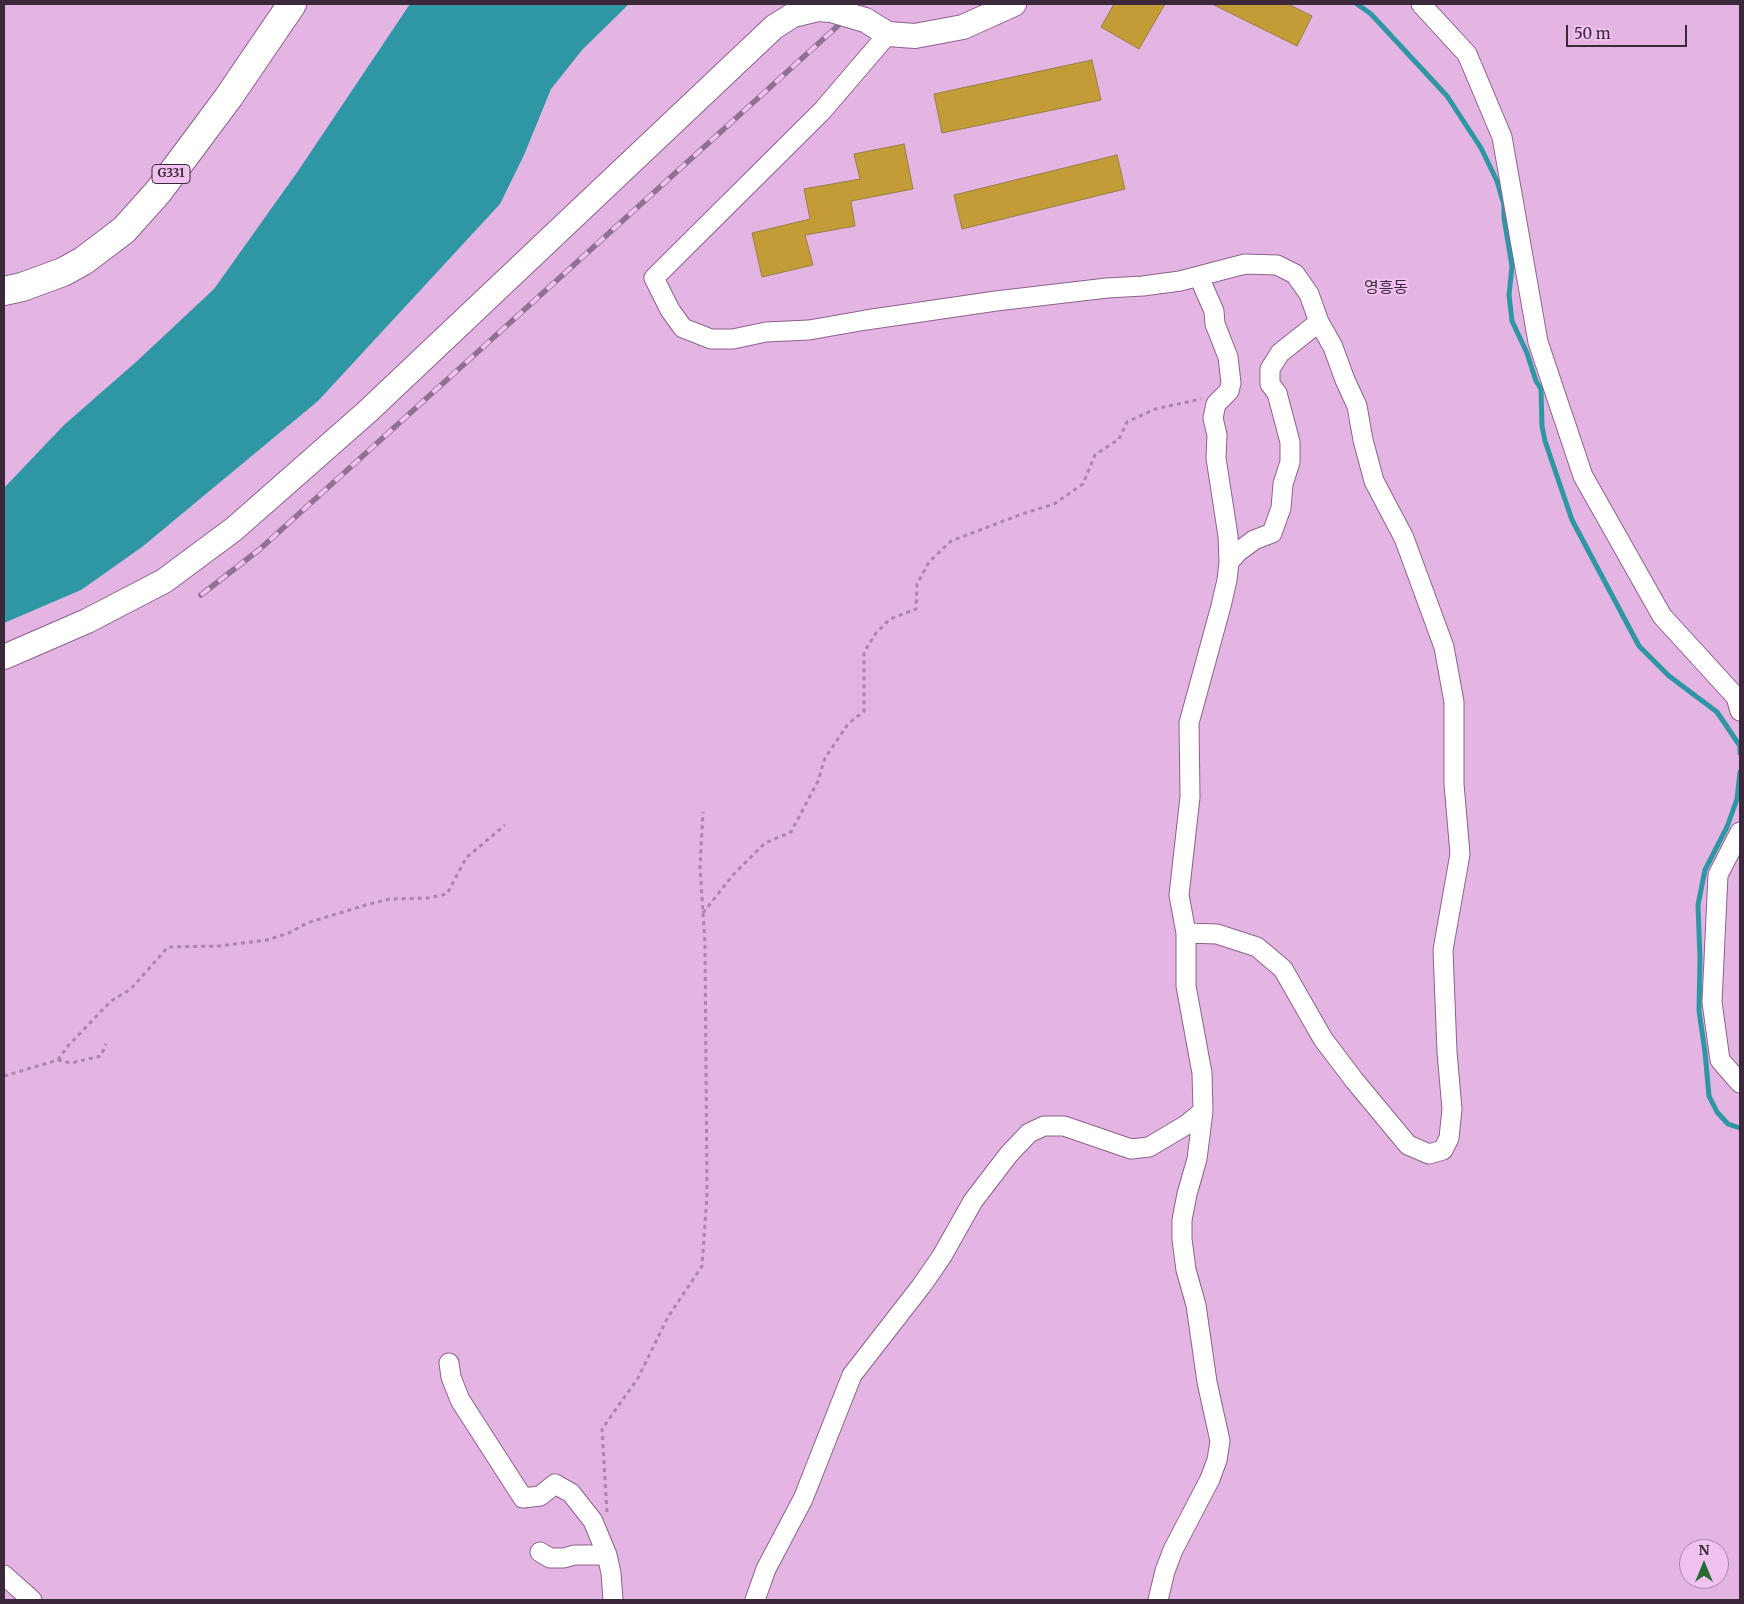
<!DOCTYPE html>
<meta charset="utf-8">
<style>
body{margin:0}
#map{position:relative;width:1744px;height:1604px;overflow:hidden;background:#e4b5e3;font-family:Merriweather,serif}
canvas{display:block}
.frame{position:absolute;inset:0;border:5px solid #3b293b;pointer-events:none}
.north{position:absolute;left:1679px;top:1539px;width:50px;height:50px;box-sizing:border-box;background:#f1c1f0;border:1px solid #a884a8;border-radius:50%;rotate:0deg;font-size:14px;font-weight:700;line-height:20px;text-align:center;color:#3b293b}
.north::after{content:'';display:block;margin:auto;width:18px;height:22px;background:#296a33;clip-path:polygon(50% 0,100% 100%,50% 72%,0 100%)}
.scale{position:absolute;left:1566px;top:25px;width:121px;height:22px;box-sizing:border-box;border:2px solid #3b293b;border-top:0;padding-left:6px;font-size:15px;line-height:18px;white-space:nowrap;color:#3b293b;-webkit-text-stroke:4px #f1c1f0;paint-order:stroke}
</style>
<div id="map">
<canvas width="1744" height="1604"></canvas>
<div class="frame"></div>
<div class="north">N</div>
<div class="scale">50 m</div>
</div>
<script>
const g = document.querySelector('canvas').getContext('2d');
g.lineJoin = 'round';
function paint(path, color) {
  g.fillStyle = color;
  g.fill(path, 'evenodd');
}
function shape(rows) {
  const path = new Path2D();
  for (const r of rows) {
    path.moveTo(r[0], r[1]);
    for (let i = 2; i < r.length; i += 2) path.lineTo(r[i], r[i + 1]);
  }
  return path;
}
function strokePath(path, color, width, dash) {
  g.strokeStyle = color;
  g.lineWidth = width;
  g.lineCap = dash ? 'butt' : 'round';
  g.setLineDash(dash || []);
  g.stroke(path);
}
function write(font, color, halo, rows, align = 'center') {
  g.font = font + ' Merriweather,"Noto Sans KR",serif';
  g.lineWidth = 4;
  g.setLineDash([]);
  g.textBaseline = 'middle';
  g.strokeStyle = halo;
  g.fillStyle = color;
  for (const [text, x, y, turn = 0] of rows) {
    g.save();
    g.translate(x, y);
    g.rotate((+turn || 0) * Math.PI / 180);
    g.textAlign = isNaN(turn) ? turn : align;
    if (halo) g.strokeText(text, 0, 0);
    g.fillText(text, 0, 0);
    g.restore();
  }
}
const water = shape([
 [410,4,629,4,582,50,551,89,524,155,500,204,318,401,142,547,81,590,4,623,4,488,64,425,136,362,214,289,298,171]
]);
const stream = shape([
 [1357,4,1371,14,1447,96,1481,148,1497,181,1504,205,1504,218,1512,266,1509,295,1512,321,1527,353,1536,381,1541,389,1542,426,1545,441,1572,520,1639,646,1669,676,1717,712,1740,746,1740,753],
 [1740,772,1737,799,1727,827,1705,870,1698,905,1700,958,1699,1011,1705,1052,1709,1096,1717,1112,1728,1124,1740,1128]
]);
const building = shape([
 [1114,4,1165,4,1139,49,1101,27,1114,4],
 [1212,4,1288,4,1312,16,1297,46,1212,4],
 [1092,60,1101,100,942,133,934,94,1092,60],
 [904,144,913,189,851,201,855,226,805,235,813,265,762,277,752,233,810,219,804,189,860,179,854,154,904,144],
 [1117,155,1125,189,962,229,954,195,1117,155]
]);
const path = shape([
 [703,913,733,875,765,843,791,832,818,781,825,758,848,724,864,711,864,652,876,633,890,619,916,609,917,584,929,562,951,541,1022,514,1054,504,1083,484,1095,455,1119,439,1127,422,1155,409,1201,399],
 [58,1060,67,1047,111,1001,131,989,168,947,220,946,267,940,289,933,307,923,369,904,390,899,428,898,447,894,466,858,505,825],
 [4,1076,58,1060,71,1063,101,1056,106,1044],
 [607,1512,602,1429,638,1378,668,1317,702,1266,707,1195,705,943,700,867,703,812]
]);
const minor = shape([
 [1421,4,1467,54,1502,137,1538,342,1583,476,1662,616,1736,697,1740,711],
 [888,34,822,111,654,278,670,310,683,328,711,339,733,339,766,332,809,330,866,320,996,301,1107,288,1143,286,1180,281,1245,264,1277,265,1295,274,1309,294,1319,322,1280,353,1270,369,1270,384,1277,393,1290,442,1290,462,1283,484,1281,508,1272,533,1254,540,1238,552,1229,562,1227,580,1221,606,1189,723,1190,797,1179,895,1186,933,1186,986,1202,1073,1203,1111,1197,1159,1187,1194,1182,1220,1182,1239,1186,1270,1196,1305,1207,1382,1220,1441,1217,1460,1210,1479,1173,1550,1165,1571,1158,1600],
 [1199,277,1214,311,1215,324,1228,357,1231,383,1229,391,1216,404,1213,418,1217,435,1216,458,1228,536,1229,562],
 [1740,832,1718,875,1712,1002,1720,1060,1740,1083],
 [1186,933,1217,934,1257,947,1283,969,1323,1039,1354,1080,1408,1145,1429,1154,1443,1150,1449,1138,1452,1109,1447,1052,1443,950,1460,854,1454,784,1454,702,1444,647,1404,538,1374,481,1363,440,1357,406,1345,380,1333,347,1319,322],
 [449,1363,451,1377,460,1400,523,1498,540,1496,555,1484,571,1493,593,1521,607,1555,611,1573,613,1600],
 [540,1552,550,1558,564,1558,574,1555,607,1555],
 [4,1575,32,1600],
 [755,1600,766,1569,803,1499,852,1375,922,1285,942,1256,973,1201,1009,1154,1029,1133,1044,1126,1064,1126,1131,1149,1149,1147,1186,1125,1203,1111]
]);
const major = shape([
 [865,20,888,34,915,36,963,27,1014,4],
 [4,657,87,621,164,581,234,529,367,412,774,27,793,15,818,9,831,10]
]);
const highway = shape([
 [4,291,22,287,63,272,83,261,124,230,158,192,228,98,292,4]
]);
const rail = shape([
 [201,595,260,549,862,4]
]);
const majorBridge = shape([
 [831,10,865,20]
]);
const shields = [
 [171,174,38]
];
const shieldNames = [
 ["G331",171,174]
];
const quarterNames = [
 ["영흥동",1386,288]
];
paint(water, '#2f97a3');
strokePath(stream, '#2f97a3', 5);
paint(building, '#c49c37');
strokePath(building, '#967e45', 1);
strokePath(minor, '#8d628c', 21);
strokePath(major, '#8d628c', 26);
strokePath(highway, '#8d628c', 30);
strokePath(path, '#ab86aa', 3, [4, 4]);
strokePath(minor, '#fff', 19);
strokePath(major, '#fff', 24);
strokePath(highway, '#fff', 28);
strokePath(rail, '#917191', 5.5);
strokePath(rail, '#f1c1f0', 4, [11]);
strokePath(majorBridge, '#8d628c', 26, []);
strokePath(majorBridge, '#fff', 24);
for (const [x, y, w] of shields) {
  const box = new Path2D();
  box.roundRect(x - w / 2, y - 9.5, w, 19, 4);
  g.fillStyle = '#f1c1f0';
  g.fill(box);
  strokePath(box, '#3b293b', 1);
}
write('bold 12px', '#3b293b', null, shieldNames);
write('16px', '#3b293b', '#f1c1f0', quarterNames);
</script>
